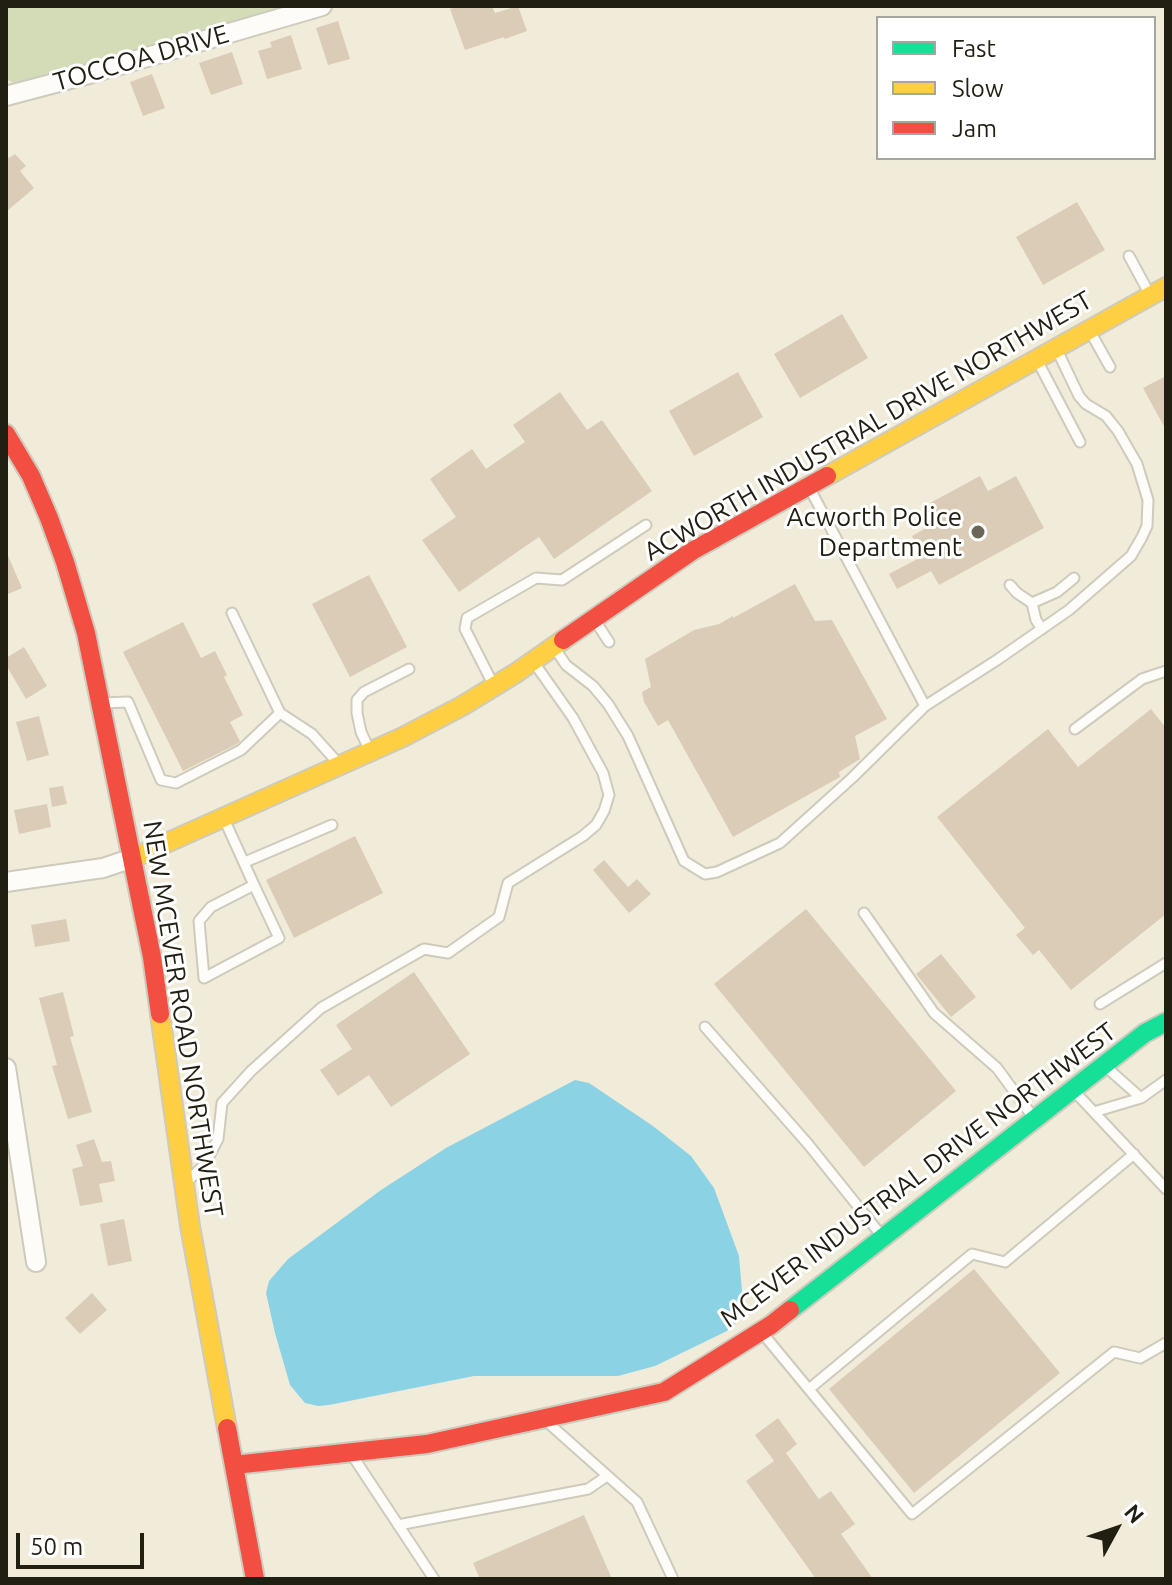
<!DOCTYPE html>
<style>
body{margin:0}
#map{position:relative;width:1172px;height:1585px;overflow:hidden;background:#f1ecda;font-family:Ubuntu,sans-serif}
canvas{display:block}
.frame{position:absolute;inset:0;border:8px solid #211e12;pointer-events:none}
.legend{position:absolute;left:876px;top:16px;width:280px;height:144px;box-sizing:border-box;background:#fff;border:2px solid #a6a5a0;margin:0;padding:10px 14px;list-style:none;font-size:24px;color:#211e12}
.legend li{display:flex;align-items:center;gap:16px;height:40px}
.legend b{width:40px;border:2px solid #a6a5a0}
.north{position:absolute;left:1076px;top:1489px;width:80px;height:80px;-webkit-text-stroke:6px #fff;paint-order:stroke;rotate:50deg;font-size:22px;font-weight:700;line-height:32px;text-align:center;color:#211e12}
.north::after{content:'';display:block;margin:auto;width:28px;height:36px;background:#211e12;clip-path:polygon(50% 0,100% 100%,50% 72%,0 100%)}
.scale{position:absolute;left:16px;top:1533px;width:128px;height:36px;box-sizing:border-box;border:4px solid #211e12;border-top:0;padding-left:10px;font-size:24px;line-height:28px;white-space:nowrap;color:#211e12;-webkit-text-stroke:6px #fff;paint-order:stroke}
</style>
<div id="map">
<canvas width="1172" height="1585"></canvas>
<div class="frame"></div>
<ul class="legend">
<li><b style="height:10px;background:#16e098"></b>Fast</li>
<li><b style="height:10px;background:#ffcf43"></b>Slow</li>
<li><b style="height:10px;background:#f24e42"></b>Jam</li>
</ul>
<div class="north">N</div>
<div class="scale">50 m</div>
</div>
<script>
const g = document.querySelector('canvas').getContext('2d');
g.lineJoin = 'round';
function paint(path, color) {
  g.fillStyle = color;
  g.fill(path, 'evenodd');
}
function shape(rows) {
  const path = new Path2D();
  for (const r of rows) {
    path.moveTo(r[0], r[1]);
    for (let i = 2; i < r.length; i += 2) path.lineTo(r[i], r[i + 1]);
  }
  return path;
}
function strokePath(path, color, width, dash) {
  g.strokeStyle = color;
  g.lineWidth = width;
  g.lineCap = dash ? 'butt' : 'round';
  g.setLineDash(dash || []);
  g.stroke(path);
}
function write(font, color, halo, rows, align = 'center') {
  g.font = font + ' Ubuntu,sans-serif';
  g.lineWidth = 6;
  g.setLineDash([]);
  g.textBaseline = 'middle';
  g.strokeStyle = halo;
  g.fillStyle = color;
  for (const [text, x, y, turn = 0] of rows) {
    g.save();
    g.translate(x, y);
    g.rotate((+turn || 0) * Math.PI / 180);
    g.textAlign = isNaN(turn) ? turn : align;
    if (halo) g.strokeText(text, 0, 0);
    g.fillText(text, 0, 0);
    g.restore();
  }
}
const green = shape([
 [6,6,299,6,21,87,6,79]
]);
const water = shape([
 [575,1080,589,1083,653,1126,691,1156,714,1188,739,1256,743,1303,738,1321,727,1331,655,1366,618,1376,474,1376,329,1405,318,1406,305,1403,290,1385,275,1333,266,1293,269,1281,288,1259,381,1190,446,1148]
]);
const building = shape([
 [459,6,492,6,495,13,518,6,527,31,505,39,504,37,465,50,450,9],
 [338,21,350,59,328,65,316,28],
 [291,35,302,69,267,79,258,51,272,47,270,42],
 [232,52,243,84,211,95,199,63],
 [152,74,165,108,143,116,130,82],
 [15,154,26,166,20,171,34,188,6,212,6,155,9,158],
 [1077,202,1105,250,1043,285,1016,237],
 [842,314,868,358,800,398,774,354],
 [738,372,763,417,694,456,669,411],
 [1166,376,1166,430,1143,388],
 [560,392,587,430,602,420,652,491,554,559,539,537,459,592,422,540,456,517,430,479,472,449,486,469,525,442,513,425],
 [980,476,988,491,1016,476,1044,528,939,585,931,571,897,589,889,574,923,556,912,536,940,520,930,503],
 [6,551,22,588,6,595],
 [369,575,407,647,350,677,312,604],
 [795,584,815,621,832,620,887,719,855,736,860,759,839,772,840,777,733,837,668,720,658,726,644,702,642,692,651,687,645,659,694,630,719,624,733,616,733,618],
 [183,622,201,658,215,651,227,675,224,677,243,715,230,722,240,741,237,744,183,771,123,652],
 [24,647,47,686,26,699,6,665,6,658],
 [1151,709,1166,728,1166,914,1071,990,1039,950,1033,955,1016,935,1025,928,937,817,1048,729,1078,767],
 [39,716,49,755,27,761,16,722],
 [63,786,67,804,52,807,49,788],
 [47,804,51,827,19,834,14,810],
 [355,836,383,893,294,938,266,880],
 [604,860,628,887,637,879,651,894,629,913,593,870],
 [806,909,956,1091,864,1167,714,984],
 [66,919,70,941,35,947,31,925],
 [941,954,976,997,951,1017,916,974],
 [414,972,470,1054,391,1107,369,1075,338,1096,320,1070,352,1049,336,1025],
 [63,992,74,1036,70,1037,92,1112,68,1119,52,1066,57,1065,39,998],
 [94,1139,102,1162,111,1161,115,1181,99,1184,103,1202,80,1206,72,1169,83,1166,76,1145],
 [124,1219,132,1261,108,1266,100,1224],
 [974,1269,1060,1373,914,1493,829,1389],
 [92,1293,107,1310,80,1334,65,1318],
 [778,1418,797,1444,786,1453,819,1499,831,1491,855,1524,841,1534,873,1579,816,1579,746,1481,774,1461,755,1435],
 [584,1515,612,1579,480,1579,473,1563]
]);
const lane = shape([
 [1129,256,1149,293],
 [1091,333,1110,367],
 [1038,362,1080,442],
 [810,489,925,706,997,660,1069,610,1131,556,1142,537,1147,526,1148,500,1137,464,1118,431,1106,416,1086,404,1079,396,1057,350],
 [1010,585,1017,593,1032,603,1057,592,1074,578],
 [1032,603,1036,620,1042,629],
 [232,613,280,713,312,734,338,763],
 [596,622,609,642],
 [556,650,566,665,593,686,608,704,628,736,684,861,705,874,717,872,780,843,852,778,925,706],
 [493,684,465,629,467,618,536,578,562,580,646,525],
 [102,703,128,702,161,780,176,783,241,750,280,713],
 [1075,729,1142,679,1166,671],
 [369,749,361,732,357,713,357,700,364,692,409,669],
 [225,821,254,885,211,907,199,921,204,978,279,938,254,885],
 [245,862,332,825],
 [864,913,934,1013,997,1068,1033,1117],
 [1100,1004,1166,963],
 [705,1027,808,1144,881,1235],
 [1105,1066,1141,1098],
 [1075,1092,1166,1189],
 [1094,1112,1141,1098,1166,1080],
 [187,1182,205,1164,218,1139,222,1103,251,1071,321,1008,424,949,448,953,499,917,508,883,583,836,596,825,604,811,609,795,603,773,573,718,535,664],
 [764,1335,912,1514,1114,1352,1140,1358,1166,1343],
 [809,1389,972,1254,1005,1262,1134,1154],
 [546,1421,637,1502,673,1579],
 [352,1455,434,1579],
 [398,1525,588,1489,607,1476]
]);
const street = shape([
 [6,96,89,74,322,6],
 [6,882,103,868,133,858],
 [6,1068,36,1262]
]);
const fast = shape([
 [790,1310,1145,1033,1166,1022]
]);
const slow = shape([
 [827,476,1166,287],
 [133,858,403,737,462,706,516,673,563,640],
 [160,1014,190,1226,227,1428]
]);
const jam = shape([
 [6,434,31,476,49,518,65,562,86,633,152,957,160,1014],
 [563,640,692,551,827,476],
 [227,1428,255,1579],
 [234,1465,427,1444,664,1392,771,1325,790,1310]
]);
const markers = [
 [978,532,8,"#6a6658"]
];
const streetNames = [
 ["TOCCOA DRIVE",141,58,-16],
 ["ACWORTH INDUSTRIAL DRIVE NORTHWEST",868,426,-30],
 ["NEW MCEVER ROAD NORTHWEST",183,1019,81],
 ["MCEVER INDUSTRIAL DRIVE NORTHWEST",918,1175,-37]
];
const poiNames = [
 ["Acworth Police",962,517],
 ["Department",962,547]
];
paint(green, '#d3dcb7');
paint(water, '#8bd2e5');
paint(building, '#daccb7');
strokePath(lane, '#cecabc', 13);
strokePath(street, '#cecabc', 22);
strokePath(fast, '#cecabc', 22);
strokePath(slow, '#cecabc', 22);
strokePath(jam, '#cecabc', 22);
strokePath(lane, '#fdfcf9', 9);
strokePath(street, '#fdfcf9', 18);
strokePath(fast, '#16e098', 18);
strokePath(slow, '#ffcf43', 18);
strokePath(jam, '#f24e42', 18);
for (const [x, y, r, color] of markers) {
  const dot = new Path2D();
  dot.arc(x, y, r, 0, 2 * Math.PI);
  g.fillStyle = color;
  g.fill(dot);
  strokePath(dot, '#fff', 3);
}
write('26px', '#211e12', '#fff', streetNames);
write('26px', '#211e12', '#fff', poiNames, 'right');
</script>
